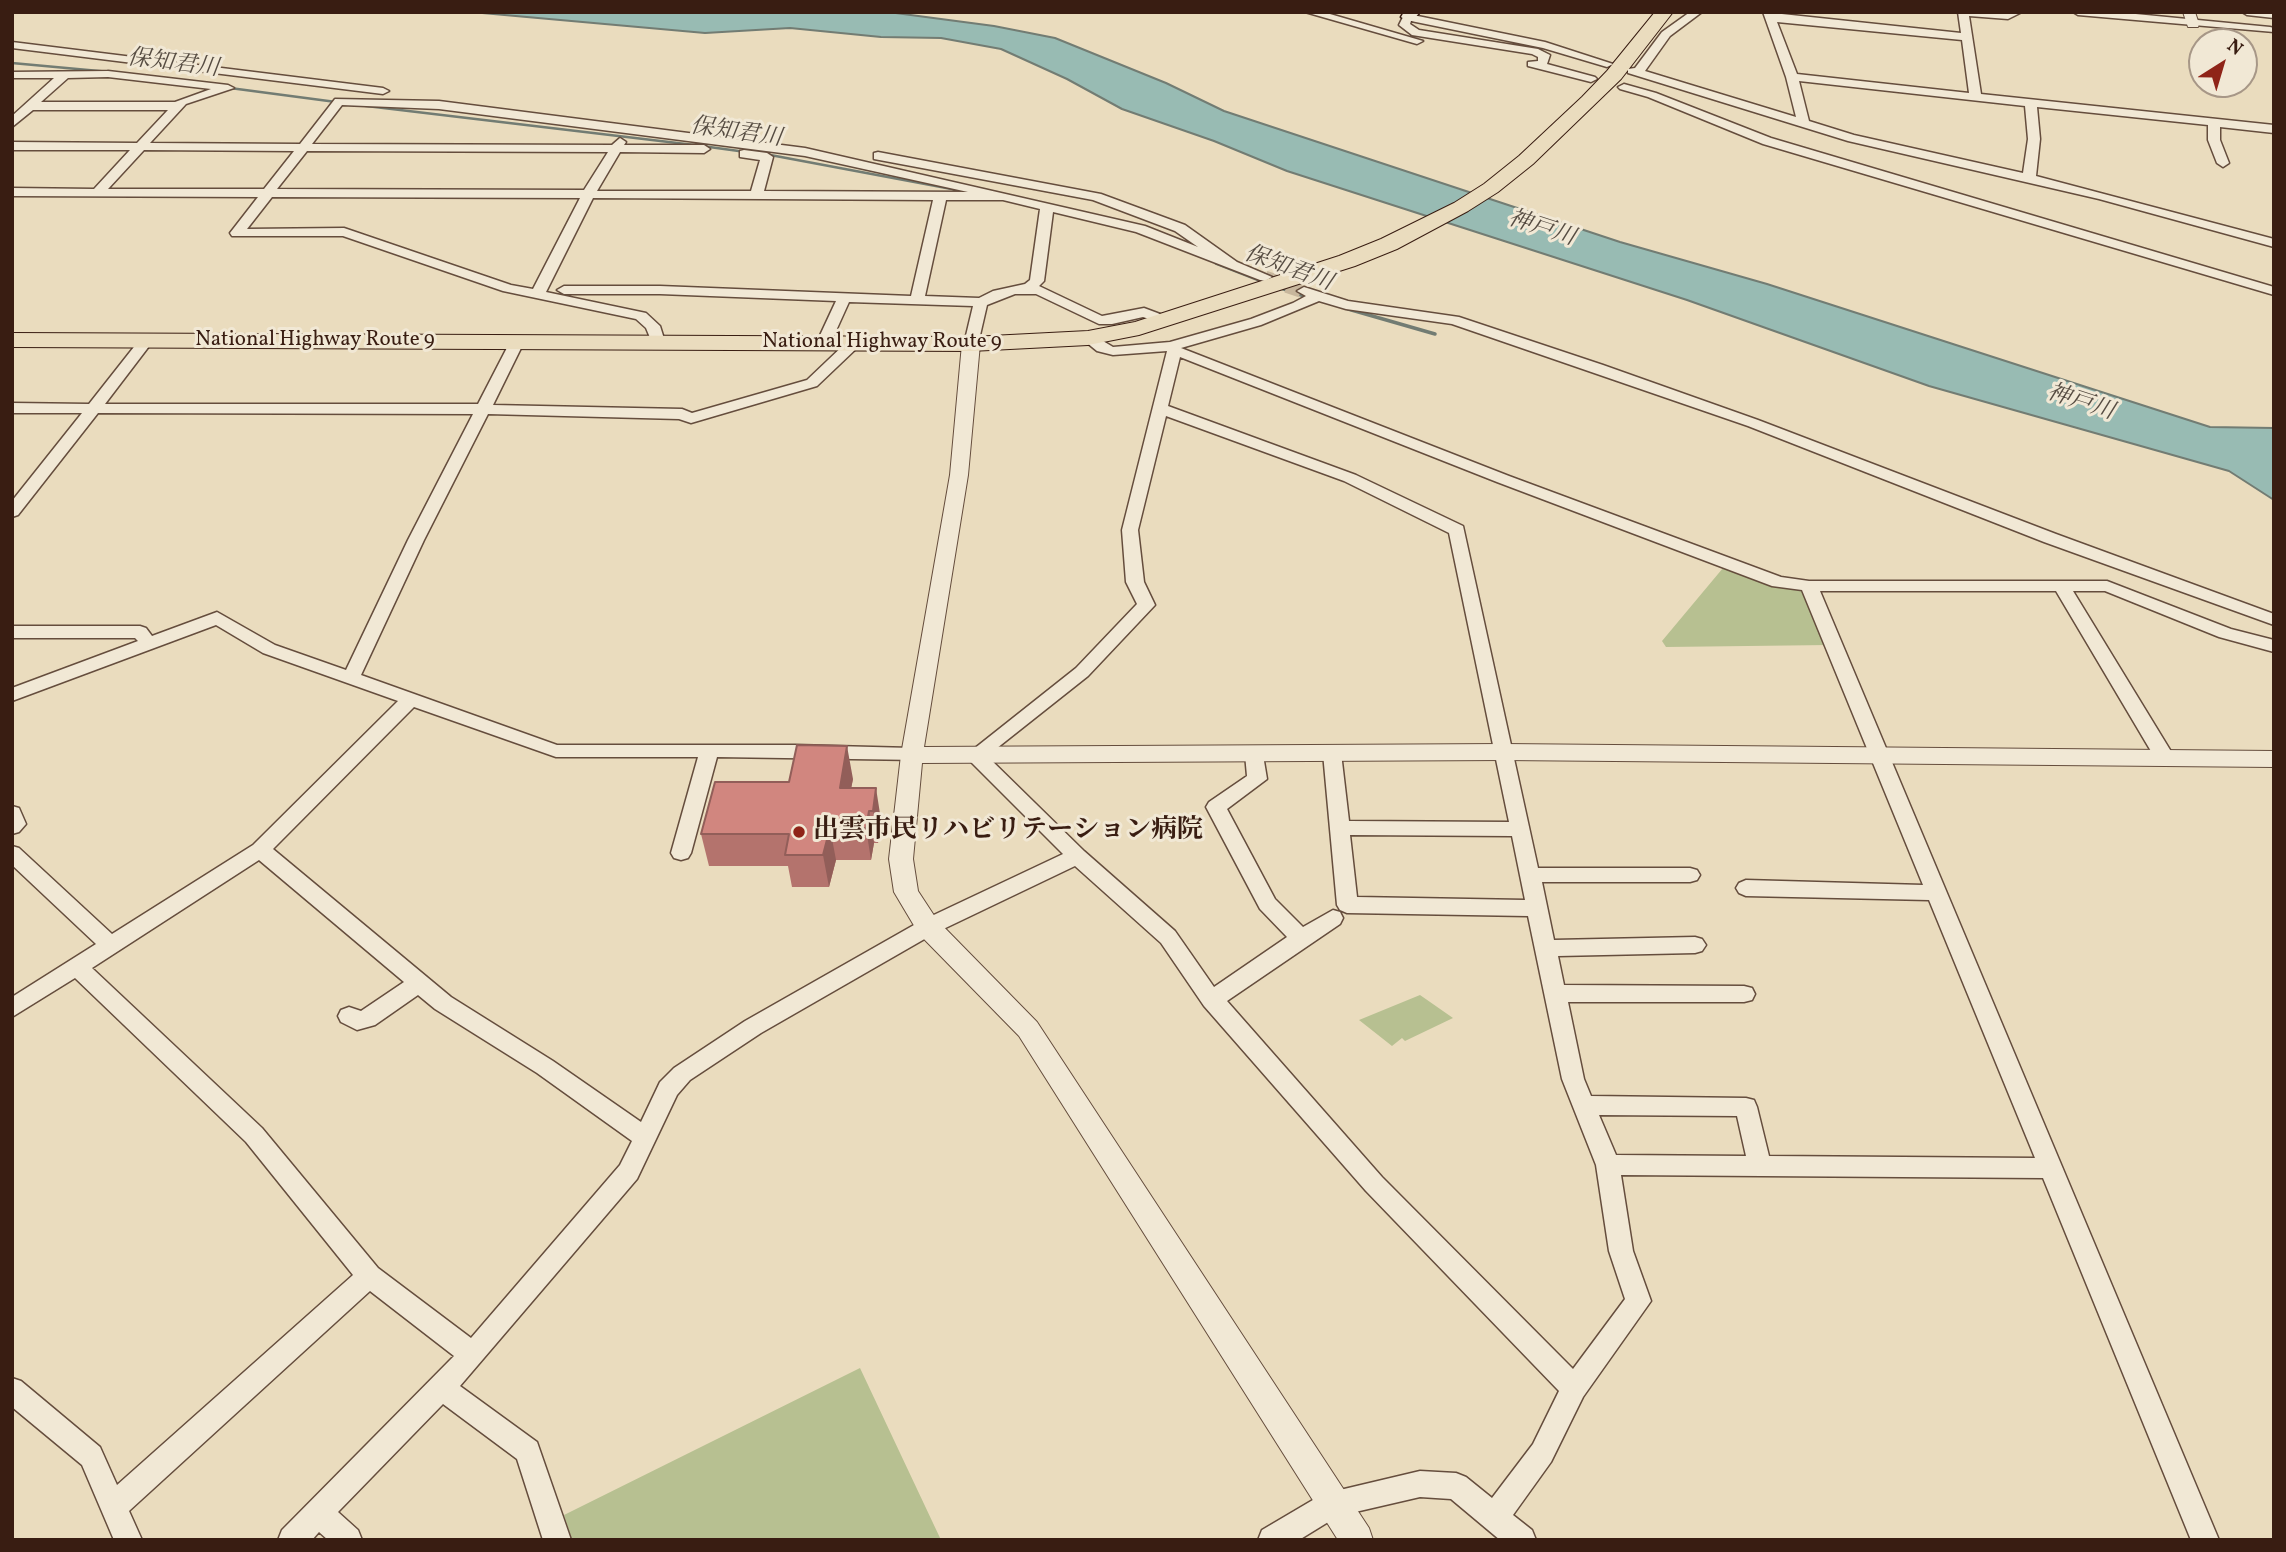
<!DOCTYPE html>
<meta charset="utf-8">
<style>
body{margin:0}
#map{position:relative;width:2286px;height:1552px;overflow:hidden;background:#eadcbe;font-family:Vollkorn,serif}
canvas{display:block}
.frame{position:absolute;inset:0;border:14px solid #391d12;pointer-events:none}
.north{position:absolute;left:2188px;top:28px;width:70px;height:70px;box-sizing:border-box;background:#f1e8d5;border:2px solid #a79787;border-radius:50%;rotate:37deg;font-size:19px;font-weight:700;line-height:28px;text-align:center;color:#391d12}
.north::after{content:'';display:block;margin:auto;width:24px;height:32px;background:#8f2418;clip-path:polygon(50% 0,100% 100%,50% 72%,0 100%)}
</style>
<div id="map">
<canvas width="2286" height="1552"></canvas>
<div class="frame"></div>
<div class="north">N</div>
</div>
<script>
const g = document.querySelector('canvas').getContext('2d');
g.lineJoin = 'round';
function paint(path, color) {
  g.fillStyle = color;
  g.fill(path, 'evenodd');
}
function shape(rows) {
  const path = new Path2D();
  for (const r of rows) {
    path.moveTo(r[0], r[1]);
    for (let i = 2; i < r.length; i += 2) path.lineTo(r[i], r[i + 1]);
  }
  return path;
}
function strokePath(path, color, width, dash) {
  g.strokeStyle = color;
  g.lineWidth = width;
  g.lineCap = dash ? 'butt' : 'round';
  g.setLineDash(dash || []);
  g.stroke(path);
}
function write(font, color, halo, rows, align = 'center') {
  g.font = font + ' Vollkorn,"Noto Serif JP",serif';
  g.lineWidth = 6;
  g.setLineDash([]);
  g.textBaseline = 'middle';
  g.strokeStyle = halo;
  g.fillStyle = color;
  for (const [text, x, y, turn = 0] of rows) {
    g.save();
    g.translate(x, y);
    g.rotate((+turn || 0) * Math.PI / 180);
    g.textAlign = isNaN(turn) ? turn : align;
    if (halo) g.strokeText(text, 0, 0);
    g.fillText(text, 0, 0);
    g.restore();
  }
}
const green = shape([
 [1723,568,1775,586,1803,589,1829,645,1666,647,1662,641],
 [1420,995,1453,1018,1405,1041,1402,1038,1392,1046,1359,1020],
 [860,1368,941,1540,572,1540,564,1515]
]);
const water = shape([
 [471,12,888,12,994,26,1055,38,1166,83,1224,111,1620,242,1767,284,2210,427,2274,428,2274,500,2229,471,1929,386,1687,300,1287,171,1214,141,1122,109,1067,79,1001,49,941,38,881,37,790,28,705,33,471,12]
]);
const streamFar1 = shape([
 [12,63,110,72],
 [230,88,336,102],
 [358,105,694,145],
 [702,146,746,152],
 [765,154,973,193]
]);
const stream = shape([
 [1216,263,1267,283],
 [1278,287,1310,298],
 [1348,309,1435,334]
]);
const minorTunnel = shape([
 [1265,278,1304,291]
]);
const minor = shape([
 [1305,12,1323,12,1423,41,1417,44,1305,12],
 [1690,12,1702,12,1670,36,1645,71,1796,117,1786,77,1763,12,1961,33,1958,12,2022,12,2008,19,1969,16,1981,94,2274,125,2274,133,2220,127,2220,140,2229,163,2223,167,2217,163,2208,140,2208,125,2037,107,2040,139,2036,176,2274,239,2274,247,2099,199,1848,141,1628,73,1628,69,1635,68,1662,32,1690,12],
 [1777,22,1962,40,1969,93,1797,74,1777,22],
 [1799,81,2025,106,2028,139,2023,173,1854,135,1809,121,1799,81],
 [2073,12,2115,12,2270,27,2274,28,2274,32,2078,15,2073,12],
 [2242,12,2274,12,2274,18,2247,15,2242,12],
 [1408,14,1545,42,1613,64,1607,67,1543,48,1411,21,1410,24,1419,30,1538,49,1550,55,1547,64,1595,77,1597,79,1591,82,1528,66,1528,62,1538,61,1538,57,1532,54,1412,35,1399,25,1404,15,1408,14],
 [12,42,383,88,389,91,383,94,12,48,12,42],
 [108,71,228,85,234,88,186,104,150,143,300,144,335,99,439,101,805,148,1145,226,1198,247,1175,231,1093,200,874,159,874,153,878,152,1101,194,1185,225,1237,262,1272,277,1265,281,1260,280,1136,232,1053,212,1044,281,1039,286,1102,316,1144,308,1160,314,1160,320,1155,321,1143,317,1112,324,1099,324,1036,294,1015,294,987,305,978,344,971,348,964,344,973,306,849,302,830,344,823,348,816,344,836,301,660,294,564,294,557,290,564,286,660,286,911,296,933,200,593,198,546,292,646,313,660,326,665,342,658,346,653,345,646,328,636,319,503,291,343,236,232,236,230,233,258,197,12,196,12,188,94,189,130,150,12,150,12,142,137,143,168,110,33,110,12,127,12,116,54,78,12,78,12,72,108,71],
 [108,77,211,89,175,102,41,102,68,78,108,77],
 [342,105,439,109,805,156,968,192,764,191,773,157,767,153,744,150,740,151,740,157,760,160,751,191,597,191,620,152,704,153,710,149,704,145,624,145,626,142,620,138,612,145,312,144,342,105],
 [144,150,294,151,264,189,108,189,144,150],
 [307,151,608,152,584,190,277,189,307,151],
 [272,197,580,198,533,289,511,285,344,228,247,229,272,197],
 [946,200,1003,200,1040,209,1030,280,1025,284,993,291,979,298,925,296,946,200],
 [1624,84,1656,93,1771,138,2274,287,2274,295,1763,144,1648,97,1620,89,1618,87,1624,84],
 [1304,287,1348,301,1459,317,1603,365,1758,420,2056,534,2274,614,2274,625,2044,542,1748,426,1452,324,1346,309,1319,301,1261,325,1181,348,1509,476,1781,577,1809,581,2107,581,2231,629,2274,640,2274,652,2219,637,2105,591,2073,591,2175,758,2172,763,2165,765,2158,763,2056,591,1820,591,2219,1540,2191,1540,2043,1178,1621,1175,1633,1251,1651,1301,1583,1397,1551,1462,1513,1515,1532,1530,1536,1540,1500,1540,1451,1499,1420,1497,1338,1516,1299,1540,1258,1540,1262,1530,1323,1494,1420,1471,1456,1473,1466,1477,1492,1498,1533,1444,1559,1391,1366,1191,1204,1006,1161,943,1075,866,935,933,761,1033,690,1080,677,1095,637,1179,460,1386,537,1442,571,1540,543,1540,517,1459,443,1404,338,1512,358,1530,362,1540,328,1540,319,1532,312,1540,278,1540,282,1530,454,1356,370,1291,129,1511,142,1540,114,1540,82,1465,12,1407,12,1378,21,1381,100,1447,117,1485,353,1275,246,1142,75,978,12,1017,12,997,96,944,12,865,12,846,19,848,112,934,253,845,398,701,263,653,216,625,12,701,12,688,138,641,135,638,12,638,12,626,140,626,146,628,152,636,217,612,275,645,346,670,408,540,473,414,98,413,18,515,12,517,12,501,82,413,12,413,12,403,89,404,141,338,146,337,153,341,105,404,478,404,510,342,517,338,524,342,493,405,682,409,692,413,807,380,848,341,858,341,860,344,858,347,817,386,691,423,679,419,488,414,424,540,361,675,557,745,795,745,912,748,919,750,922,755,919,760,717,757,691,853,688,858,681,860,674,858,671,853,698,757,556,757,414,707,273,849,451,997,553,1061,641,1122,660,1082,674,1068,745,1021,921,921,1063,854,965,756,1076,668,1137,604,1126,582,1122,530,1167,351,1113,355,1097,351,1081,338,1088,334,1093,335,1113,347,1170,342,1251,319,1293,303,1306,296,1297,291,1304,287],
 [1180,357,1497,482,1772,586,1802,590,1923,885,1746,880,1739,883,1736,888,1739,893,1746,896,1929,900,2035,1158,1769,1156,1757,1107,1754,1100,1746,1098,1591,1096,1584,1079,1568,1002,1744,1002,1752,1000,1755,994,1752,988,1744,986,1564,985,1558,956,1695,953,1702,951,1706,945,1702,939,1695,937,1554,940,1542,882,1690,882,1697,880,1700,875,1697,870,1690,868,1538,868,1463,526,1356,475,1168,406,1180,357],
 [1166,416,1344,481,1449,533,1509,822,1349,821,1341,753,1339,748,1332,746,1325,748,1323,753,1337,905,1340,910,1347,913,1528,916,1562,1079,1596,1165,1609,1251,1625,1299,1573,1369,1382,1177,1227,1001,1340,924,1343,918,1340,912,1333,910,1303,927,1275,899,1227,809,1267,779,1262,749,1248,749,1245,754,1247,776,1209,802,1206,807,1260,909,1287,937,1214,987,1175,931,1084,851,987,756,1088,676,1155,605,1144,582,1138,530,1166,416],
 [1350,835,1512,836,1525,900,1357,897,1350,835],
 [259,860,404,982,361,1011,349,1007,341,1010,338,1016,341,1022,357,1030,375,1025,418,995,435,1009,537,1073,632,1141,620,1165,471,1338,378,1268,262,1128,92,968,259,860],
 [1599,1115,1737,1116,1746,1156,1616,1155,1599,1115],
 [12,806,19,808,26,824,19,832,12,834,12,806]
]);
const tertiary = shape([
 [2183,12,2195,12,2199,24,2198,27,2188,27,2183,12],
 [971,339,980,344,968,475,924,747,1504,744,2274,751,2274,767,1504,760,922,763,913,859,918,891,937,920,1037,1022,1369,1528,1373,1540,1338,1540,1019,1036,919,934,894,892,889,859,901,755,950,475,962,344,971,339]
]);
const secondary = shape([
 [1404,12,1420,12,1413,20,1408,21,1401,17,1404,12]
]);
const trunk = shape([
 [1655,12,1673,12,1621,79,1533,164,1498,192,1468,211,1397,249,1355,266,1139,335,1088,345,971,351,12,347,12,333,971,337,1088,331,1135,322,1339,256,1381,239,1454,203,1484,184,1519,156,1582,97,1607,71,1655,12]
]);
const wall = shape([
 [853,779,851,788,881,820,878,843,874,843,871,860,836,860,829,887,792,887,788,866,709,866,701,834]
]);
const shadedWall = shape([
 [847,746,853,779,845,820,840,788],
 [876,788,881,820,878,843,873,811],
 [869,811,874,843,871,860,866,828],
 [830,828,836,860,829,887,823,855]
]);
const building = shape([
 [797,745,847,746,840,788,876,788,873,811,869,811,866,828,830,828,823,855,785,855,789,834,701,834,715,782,789,782,797,745]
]);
const markers = [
 [799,832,7,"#8f2418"]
];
const farStreetnames = [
 ["National Highway Route 9",315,341],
 ["National Highway Route 9",882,343]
];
const farWaternames = [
 ["保知君川",173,65,7],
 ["保知君川",736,134,8],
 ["神戸川",1541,230,18],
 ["保知君川",1288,270,20],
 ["神戸川",2080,404,18]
];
const poiNames = [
 ["出雲市民リハビリテーション病院",813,832]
];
paint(green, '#b7c091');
paint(water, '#98bbb3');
strokePath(water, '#727c73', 2);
strokePath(streamFar1, '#727c73', 2.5);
strokePath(stream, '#727c73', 3.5);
strokePath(minorTunnel, '#c7b69c', 15, [15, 8]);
strokePath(minor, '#654d3d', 3);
strokePath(tertiary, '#654d3d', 2);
strokePath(secondary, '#391d12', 3);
strokePath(trunk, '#391d12', 2);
paint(minor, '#f1e8d5');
paint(tertiary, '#f1e8d5');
paint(secondary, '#f1e8d5');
paint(trunk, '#eadcbe');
paint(wall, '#b4736d');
paint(shadedWall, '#925e59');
paint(building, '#d1867f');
strokePath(building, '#925e59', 2);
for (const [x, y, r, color] of markers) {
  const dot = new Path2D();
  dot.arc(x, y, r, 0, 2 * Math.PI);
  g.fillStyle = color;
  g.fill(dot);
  strokePath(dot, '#f1e8d5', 2.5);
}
write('21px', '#391d12', '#f1e8d5', farStreetnames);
write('italic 23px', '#564c42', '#f1e8d5', farWaternames);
write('bold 26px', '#391d12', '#f1e8d5', poiNames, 'left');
</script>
